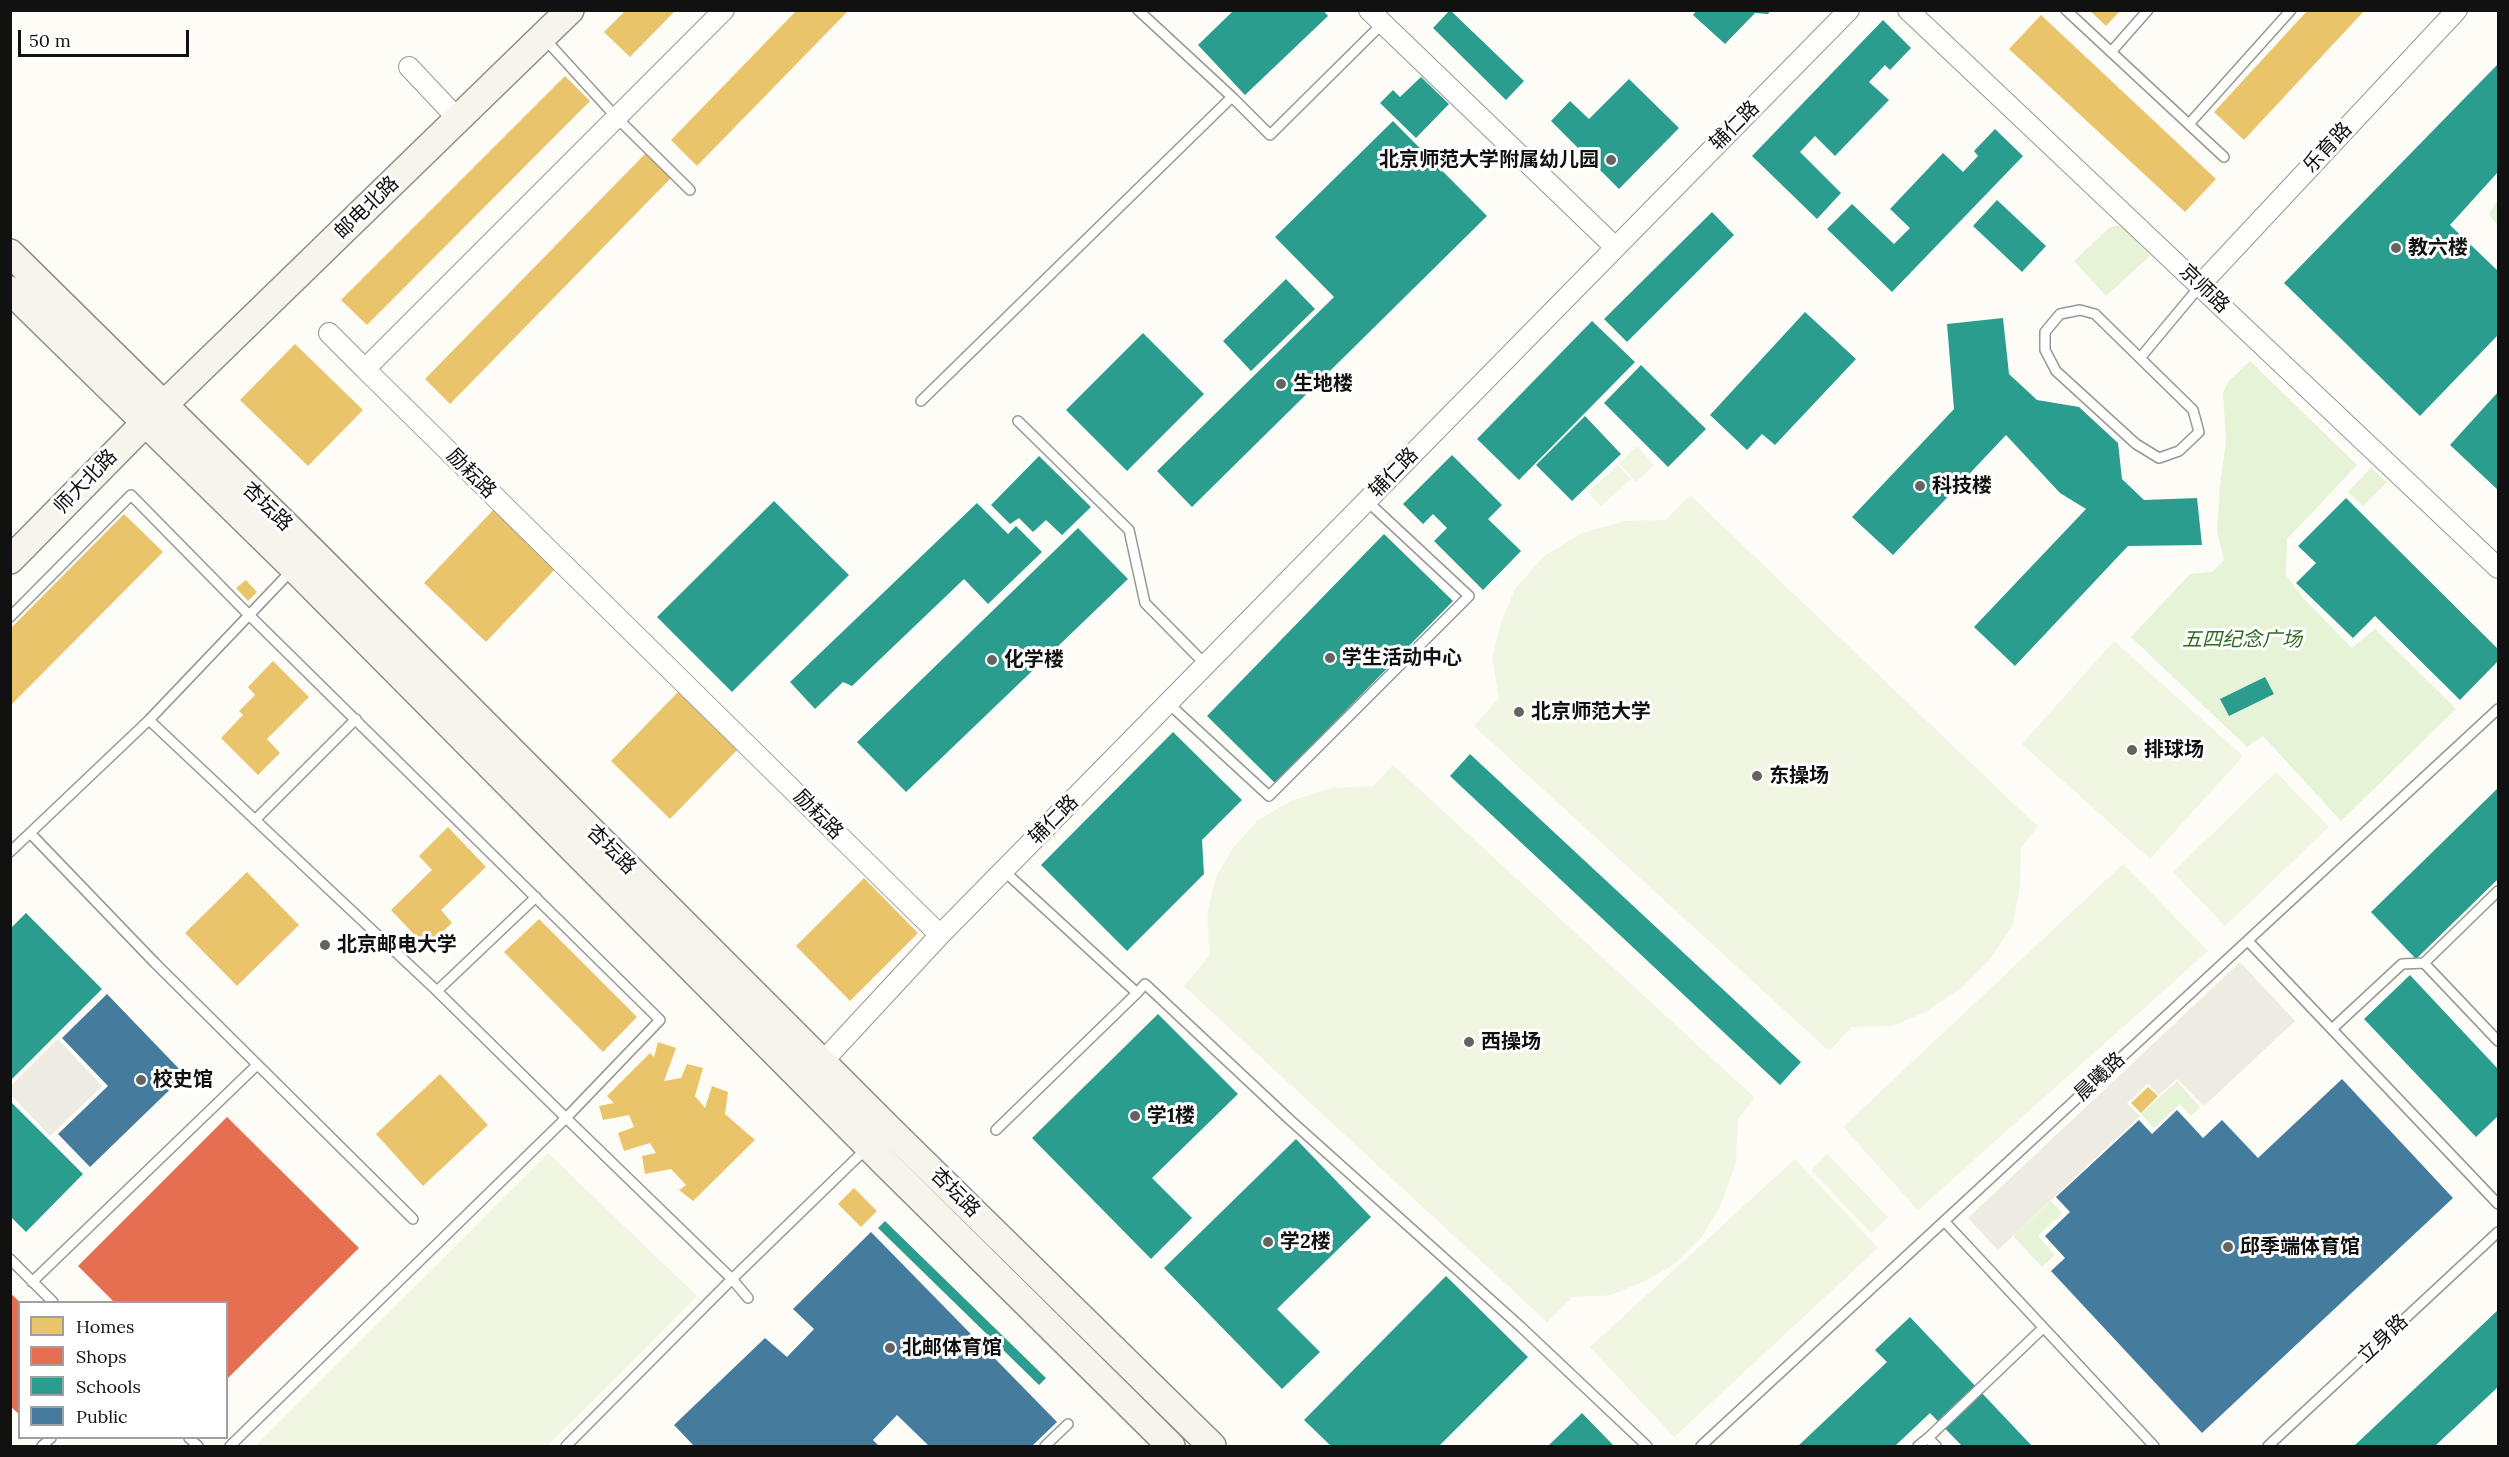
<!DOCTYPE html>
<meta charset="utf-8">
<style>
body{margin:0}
#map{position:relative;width:2509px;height:1457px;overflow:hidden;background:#fdfcf7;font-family:Lora,serif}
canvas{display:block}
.frame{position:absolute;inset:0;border:12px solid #111;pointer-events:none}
.legend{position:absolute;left:18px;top:1301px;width:210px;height:138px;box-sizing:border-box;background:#fff;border:2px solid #a0a0a0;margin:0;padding:8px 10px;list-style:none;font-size:18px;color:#111}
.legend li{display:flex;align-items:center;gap:12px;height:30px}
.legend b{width:30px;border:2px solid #a0a0a0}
.scale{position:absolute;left:18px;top:30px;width:171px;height:27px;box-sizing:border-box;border:3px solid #111;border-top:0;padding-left:8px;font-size:18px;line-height:21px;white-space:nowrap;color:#111;-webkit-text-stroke:4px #fff;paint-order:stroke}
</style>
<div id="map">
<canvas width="2509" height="1457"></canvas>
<div class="frame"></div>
<ul class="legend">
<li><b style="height:16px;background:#e9c46a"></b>Homes</li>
<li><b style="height:16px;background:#e76f51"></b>Shops</li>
<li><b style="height:16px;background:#2a9d8f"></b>Schools</li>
<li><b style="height:16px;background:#457b9d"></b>Public</li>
</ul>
<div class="scale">50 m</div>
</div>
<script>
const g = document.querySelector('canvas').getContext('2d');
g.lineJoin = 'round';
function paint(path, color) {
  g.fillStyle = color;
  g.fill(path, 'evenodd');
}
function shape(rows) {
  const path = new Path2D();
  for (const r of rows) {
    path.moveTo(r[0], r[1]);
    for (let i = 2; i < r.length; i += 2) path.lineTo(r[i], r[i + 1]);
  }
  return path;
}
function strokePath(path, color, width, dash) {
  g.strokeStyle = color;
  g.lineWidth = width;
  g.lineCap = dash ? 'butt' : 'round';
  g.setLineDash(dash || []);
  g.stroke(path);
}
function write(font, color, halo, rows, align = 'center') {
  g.font = font + ' Lora,"Noto Sans SC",serif';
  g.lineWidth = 6;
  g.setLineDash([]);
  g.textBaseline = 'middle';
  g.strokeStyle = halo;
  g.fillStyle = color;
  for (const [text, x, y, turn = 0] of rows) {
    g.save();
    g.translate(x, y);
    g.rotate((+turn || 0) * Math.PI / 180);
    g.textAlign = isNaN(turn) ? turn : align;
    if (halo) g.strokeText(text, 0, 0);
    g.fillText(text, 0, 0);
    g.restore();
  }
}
const green = shape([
 [2498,199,2498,226,2489,214],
 [2118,225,2124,228,2150,256,2106,296,2074,261,2110,227],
 [2250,361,2357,465,2287,539,2286,575,2303,598,2352,648,2375,629,2456,709,2341,821,2263,736,2247,747,2131,637,2190,574,2212,572,2224,560,2217,531,2220,485,2226,441,2223,393,2228,382],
 [2371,468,2387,482,2363,506,2348,492],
 [2177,1081,2200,1107,2191,1116,2180,1104,2154,1128,2141,1114],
 [2051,1201,2062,1213,2038,1236,2055,1255,2042,1267,2013,1236]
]);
const pitch = shape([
 [1637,446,1654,465,1636,482,1619,463],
 [1618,465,1631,479,1601,506,1588,492],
 [1690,495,2038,827,2021,847,2020,886,2013,924,1990,959,1961,988,1925,1012,1893,1026,1852,1027,1829,1051,1474,726,1499,698,1492,658,1501,622,1515,589,1544,556,1582,533,1625,521,1666,520],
 [2114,641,2243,756,2150,859,2022,744],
 [1393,765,1755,1098,1738,1119,1736,1163,1720,1206,1702,1237,1676,1263,1647,1280,1611,1295,1572,1297,1547,1322,1184,986,1210,955,1207,915,1216,877,1233,848,1258,820,1293,800,1332,788,1374,786],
 [2276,772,2329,827,2225,926,2173,872],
 [2123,864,2208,951,1918,1210,1843,1127],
 [548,1153,697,1296,618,1376,547,1446,255,1446],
 [1827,1154,1888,1217,1871,1233,1811,1170],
 [1795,1159,1878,1248,1674,1437,1590,1347]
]);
const plaza = shape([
 [2240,962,2295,1021,2204,1106,2177,1079,2159,1095,2148,1084,2127,1103,2140,1116,1998,1250,1968,1218],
 [58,1039,102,1086,50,1136,11,1095,11,1086]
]);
const homes = shape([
 [626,10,676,10,630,57,604,32],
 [797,10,849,10,697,166,671,140],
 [2089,10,2121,10,2106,26],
 [2308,10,2365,10,2244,140,2214,112],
 [2041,15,2216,179,2185,212,2009,49],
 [565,76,590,101,367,325,341,300],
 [646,153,671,178,450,404,425,379],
 [295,344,363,410,308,466,240,400],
 [496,507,558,566,486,642,424,583],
 [124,514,163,552,10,706,10,629],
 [246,580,257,592,248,601,236,588],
 [273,661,309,697,267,739,280,753,258,775,221,738,243,715,239,711,255,695,248,687],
 [679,691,739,748,670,819,611,761],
 [448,827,486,867,441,910,452,923,426,947,391,910,432,870,419,856],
 [247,872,299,925,237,986,185,933],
 [864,878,918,933,850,1001,796,946],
 [539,919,637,1017,603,1052,504,952],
 [658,1042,676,1048,664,1081,681,1078,687,1064,703,1068,695,1096,705,1108,712,1086,728,1092,725,1114,755,1140,693,1201,679,1190,686,1185,671,1169,645,1174,642,1156,656,1153,650,1143,624,1151,618,1133,634,1127,629,1115,603,1120,599,1106,614,1103,607,1096,650,1053,654,1057],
 [440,1074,488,1125,423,1186,376,1134],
 [2148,1087,2158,1096,2141,1113,2131,1103],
 [854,1188,877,1211,861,1227,838,1204]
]);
const shops = shape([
 [227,1117,359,1248,226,1380,226,1302,114,1302,78,1266],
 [10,1293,20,1302,20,1415,10,1406]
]);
const schools = shape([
 [1234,10,1323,10,1328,16,1245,95,1198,45],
 [1450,10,1524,81,1506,100,1433,28],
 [1697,10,1771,10,1768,14,1755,13,1725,44,1693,15],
 [1883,20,1911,48,1890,70,1885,65,1869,82,1889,100,1835,156,1815,136,1800,152,1841,193,1817,219,1752,156],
 [2498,64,2498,172,2450,225,2498,271,2498,335,2420,416,2284,283],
 [1421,77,1449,104,1416,138,1380,103,1393,90,1400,97],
 [1629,79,1679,128,1619,189,1551,121,1570,101,1589,119],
 [1393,121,1487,216,1192,507,1157,471,1334,297,1275,237],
 [1995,129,2023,156,1892,292,1827,229,1852,204,1894,244,1910,228,1890,209,1943,153,1963,172,1978,156,1974,151],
 [1997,200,2046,246,2022,272,1973,226],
 [1712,212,1734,235,1627,342,1604,319],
 [1286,279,1315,309,1251,371,1223,341],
 [1805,312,1856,359,1775,445,1762,434,1747,450,1710,415],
 [2003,318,2009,374,2037,400,2079,407,2118,443,2122,479,2144,500,2197,498,2202,545,2128,546,2015,666,1974,627,2086,509,2060,493,2006,435,1893,555,1852,517,1954,409,1947,324],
 [1592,321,1635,362,1519,480,1477,439],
 [1143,333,1204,394,1127,471,1066,410],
 [1641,365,1706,429,1668,467,1604,403],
 [2498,392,2498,490,2450,445],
 [1585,416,1621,454,1572,501,1536,465],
 [1452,455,1502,505,1488,519,1521,551,1483,590,1434,541,1447,528,1433,514,1423,524,1403,504],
 [1039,456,1091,507,1062,535,1046,520,1033,532,1019,518,1010,524,991,505],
 [2346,498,2498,649,2498,661,2460,700,2375,616,2353,638,2296,583,2316,563,2298,546],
 [774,501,849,575,732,692,657,617],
 [977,503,1008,534,1016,526,1042,552,988,604,964,579,852,686,843,682,815,709,790,682],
 [1078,528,1128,579,906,792,857,742],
 [1384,534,1453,601,1275,783,1207,716],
 [2265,677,2274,694,2229,716,2220,699],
 [1173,732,1242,800,1202,840,1204,874,1127,951,1041,865],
 [1470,754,1801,1062,1780,1085,1450,776],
 [2498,788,2498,879,2416,959,2371,912],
 [26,913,102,989,10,1081,10,929],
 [2410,975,2498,1069,2498,1116,2476,1137,2364,1019],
 [1158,1014,1238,1094,1152,1178,1192,1218,1151,1259,1032,1138],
 [10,1101,83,1174,26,1232,10,1216],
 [1296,1139,1371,1217,1277,1309,1320,1352,1282,1389,1164,1268],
 [885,1221,1046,1378,1039,1385,878,1228],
 [1446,1276,1528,1357,1439,1446,1331,1446,1304,1420],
 [2498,1310,2498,1387,2435,1446,2354,1446],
 [1910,1317,2032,1446,1962,1446,1930,1413,1895,1446,1798,1446,1887,1362,1875,1350],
 [1582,1413,1614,1446,1548,1446]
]);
const public = shape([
 [107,994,185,1075,90,1167,58,1134,108,1086,62,1038],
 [2342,1079,2453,1198,2202,1433,2051,1271,2065,1258,2045,1236,2070,1212,2056,1197,2139,1120,2152,1134,2177,1110,2203,1138,2222,1120,2258,1158],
 [871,1232,1057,1422,1032,1446,929,1446,897,1415,873,1440,879,1446,694,1446,674,1425,765,1338,787,1357,814,1329,793,1309]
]);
const lane = shape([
 [1138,10,1232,97],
 [2066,10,2224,157],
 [544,38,617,118,690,190],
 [2111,52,2148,10],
 [2189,124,2291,10],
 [2080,310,2095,314,2193,410,2199,432,2179,451,2159,458,2136,444,2056,371,2045,350,2045,332,2060,314,2080,310],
 [2140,358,2200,286],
 [921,401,1232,97,1270,135,1382,24],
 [1018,421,1129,530,1145,603,1206,665],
 [10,617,131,495,248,614,660,1020,566,1118,437,991,149,720],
 [1168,703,1269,796,1469,596,1367,501],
 [255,820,356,719],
 [30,833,155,963,413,1219],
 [10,852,149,720,293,569],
 [1004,871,1137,993,1145,984,1289,1119,1521,1327,1647,1446],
 [2498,891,2424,963,2498,1041],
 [2248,941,2498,1204],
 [437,991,536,897],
 [2332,1029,2402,964,2424,963],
 [996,1130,1137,993],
 [1945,1222,2154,1446],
 [10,1259,53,1302],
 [32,1282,257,1065],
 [189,1438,198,1446],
 [42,1446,51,1438],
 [230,1446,566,1118,732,1279,748,1298],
 [566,1446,732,1279,867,1148],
 [1045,1446,1068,1424],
 [1701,1446,2498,709],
 [1918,1446,1928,1438],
 [1936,1446,1928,1438,2043,1328],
 [2268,1446,2498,1232]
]);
const street = shape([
 [724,10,365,369,940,935],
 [1369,10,1615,247],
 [1908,10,2498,568],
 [409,67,458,119],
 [2200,285,2457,10],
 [329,333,365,369],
 [814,1071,940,935,1849,10]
]);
const secondary = shape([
 [10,253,312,551,888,1128,1212,1446],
 [10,290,294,568,885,1163,1171,1446],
 [10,560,145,423,570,10]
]);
const markers = [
 [1611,160,6,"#646362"],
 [2396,248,6,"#646362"],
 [1281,384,6,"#646362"],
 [1920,486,6,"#646362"],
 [1330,658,6,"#646362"],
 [992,660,6,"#646362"],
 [1519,712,6,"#646362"],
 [2132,750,6,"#646362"],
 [1757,776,6,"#646362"],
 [325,945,6,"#646362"],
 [1469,1042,6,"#646362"],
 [141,1080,6,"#646362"],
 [1135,1116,6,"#646362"],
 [1268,1242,6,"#646362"],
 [2228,1247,6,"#646362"],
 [890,1348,6,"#646362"]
];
const streetNames = [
 ["辅仁路",1735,126,-45],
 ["乐育路",2328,148,-47],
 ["邮电北路",367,208,-44],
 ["京师路",2204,289,44],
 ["辅仁路",1394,473,-46],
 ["励耘路",471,474,45],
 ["师大北路",86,482,-46],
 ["杏坛路",267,507,44],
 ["励耘路",818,815,45],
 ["辅仁路",1054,820,-45],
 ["杏坛路",611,850,45],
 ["晨曦路",2100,1077,-43],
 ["杏坛路",955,1193,45],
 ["立身路",2383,1339,-43]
];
const poiNames = [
 ["北京师范大学附属幼儿园",1599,160,"right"],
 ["教六楼",2408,248],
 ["生地楼",1293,384],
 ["科技楼",1932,486],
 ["学生活动中心",1342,658],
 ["化学楼",1004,660],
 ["北京师范大学",1531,712],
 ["排球场",2144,750],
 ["东操场",1769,776],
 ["北京邮电大学",337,945],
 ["西操场",1481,1042],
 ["校史馆",153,1080],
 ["学1楼",1147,1116],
 ["学2楼",1280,1242],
 ["邱季端体育馆",2240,1247],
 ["北邮体育馆",902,1348]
];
const parkNames = [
 ["五四纪念广场",2242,640]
];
paint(green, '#e7f3d7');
paint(pitch, '#f0f6e1');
paint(plaza, '#edebe2');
paint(homes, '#e9c46a');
paint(shops, '#e76f51');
paint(schools, '#2a9d8f');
paint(public, '#457b9d');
strokePath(lane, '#979795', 12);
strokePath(street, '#979795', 22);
strokePath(secondary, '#8e8d8b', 30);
strokePath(lane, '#fffffe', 9);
strokePath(street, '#fffffe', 20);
strokePath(secondary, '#f6f4eb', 27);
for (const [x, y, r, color] of markers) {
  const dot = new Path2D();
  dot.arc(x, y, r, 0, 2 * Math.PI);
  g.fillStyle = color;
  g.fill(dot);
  strokePath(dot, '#fff', 2);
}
write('20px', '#111', '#fff', streetNames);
write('bold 20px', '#111', '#fff', poiNames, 'left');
write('italic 20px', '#2f6b1f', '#fff', parkNames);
</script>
